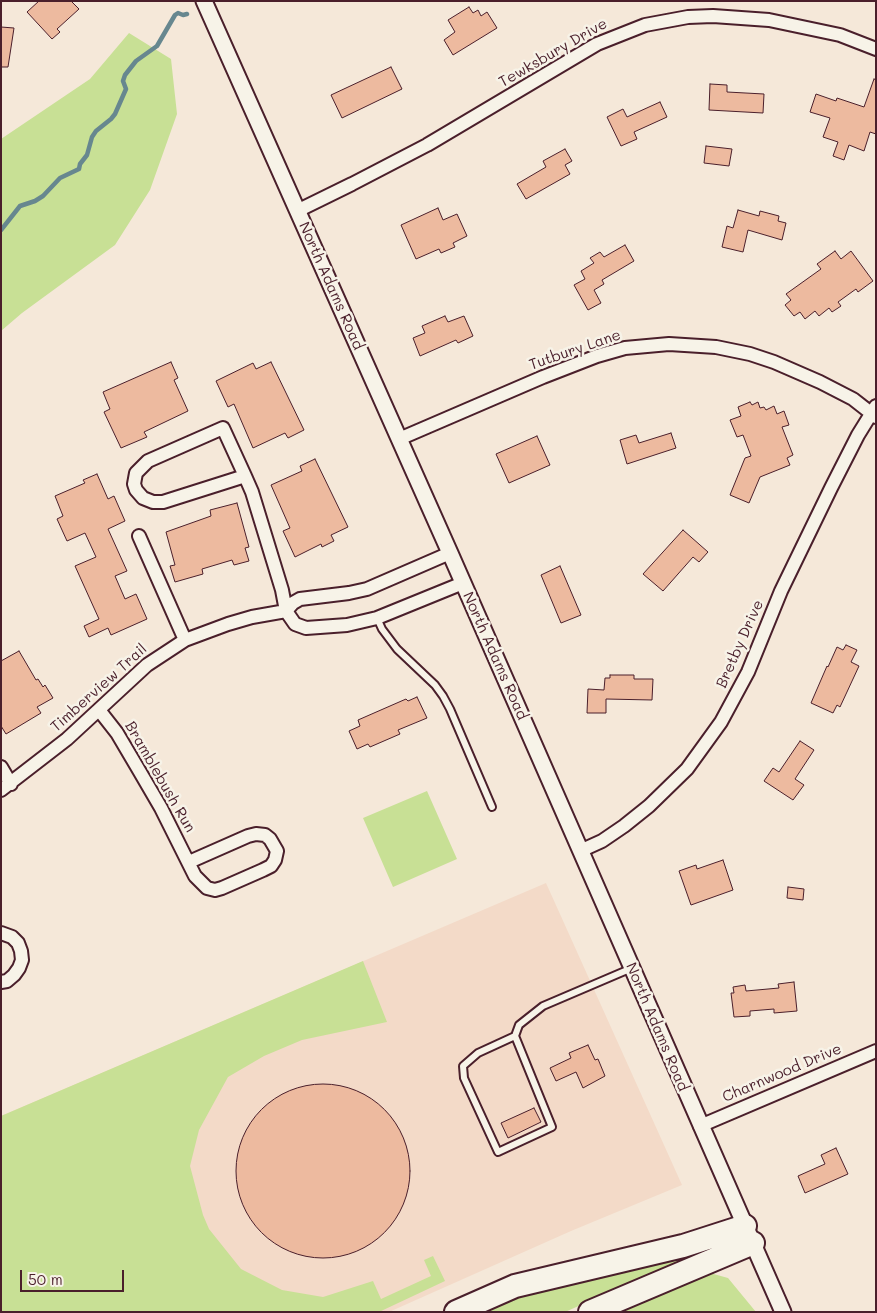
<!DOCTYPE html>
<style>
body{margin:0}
#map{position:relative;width:877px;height:1313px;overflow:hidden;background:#f5e8d9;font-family:Mali,sans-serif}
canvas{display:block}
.frame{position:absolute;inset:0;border:2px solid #4a1f2b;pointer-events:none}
.scale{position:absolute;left:20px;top:1270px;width:104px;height:22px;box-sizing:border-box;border:2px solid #4a1f2b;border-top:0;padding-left:6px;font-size:15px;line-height:18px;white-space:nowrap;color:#4a1f2b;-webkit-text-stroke:4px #f7f3e8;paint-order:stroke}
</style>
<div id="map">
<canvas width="877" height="1313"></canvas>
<div class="frame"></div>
<div class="scale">50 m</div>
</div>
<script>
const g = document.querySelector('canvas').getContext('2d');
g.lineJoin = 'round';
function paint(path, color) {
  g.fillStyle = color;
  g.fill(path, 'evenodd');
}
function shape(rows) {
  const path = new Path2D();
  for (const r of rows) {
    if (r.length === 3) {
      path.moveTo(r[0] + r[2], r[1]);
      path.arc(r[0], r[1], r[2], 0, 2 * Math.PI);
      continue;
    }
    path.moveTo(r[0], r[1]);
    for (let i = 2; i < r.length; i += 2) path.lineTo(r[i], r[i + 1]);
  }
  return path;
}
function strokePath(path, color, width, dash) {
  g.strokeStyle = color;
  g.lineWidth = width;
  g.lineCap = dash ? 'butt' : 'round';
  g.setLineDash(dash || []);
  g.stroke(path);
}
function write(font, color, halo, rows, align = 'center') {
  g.font = font + ' Mali,sans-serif';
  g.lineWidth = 5;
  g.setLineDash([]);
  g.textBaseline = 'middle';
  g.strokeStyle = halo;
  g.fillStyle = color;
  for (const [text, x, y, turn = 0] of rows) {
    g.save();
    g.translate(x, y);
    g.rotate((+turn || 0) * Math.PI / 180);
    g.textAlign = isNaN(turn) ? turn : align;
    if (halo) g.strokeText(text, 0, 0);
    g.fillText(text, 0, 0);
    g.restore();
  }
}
const built = shape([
 [546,883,682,1185,571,1231,389,1312,1,1312,1,1116]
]);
const green = shape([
 [129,33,171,59,177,114,150,190,115,245,22,313,1,331,1,139,90,79],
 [427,791,457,859,393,887,363,818],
 [363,961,387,1022,302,1040,264,1056,228,1077,199,1130,190,1166,203,1215,209,1229,241,1269,282,1290,323,1297,373,1281,381,1299,431,1276,424,1260,433,1256,445,1281,379,1312,1,1312,1,1116],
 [694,1255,565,1312,474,1312,527,1293],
 [710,1273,728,1278,756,1312,621,1312,692,1278]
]);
const stream = shape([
 [1,230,20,206,35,201,43,196,60,178,79,169,80,164,87,155,92,137,96,131,111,119,115,114,126,89,123,81,125,75,136,61,157,46,175,15,178,13,183,15,187,14]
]);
const building = shape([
 [39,1,71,1,79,9,57,29,60,32,52,39,27,12,39,1],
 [469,7,473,13,478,10,481,16,487,12,497,28,453,55,444,40,455,32,448,20,469,7],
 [1,27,14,28,8,67,1,67,1,27],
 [391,67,402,89,342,118,331,95,391,67],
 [874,79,876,80,876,134,870,132,864,151,849,145,844,160,833,156,838,142,823,137,830,118,810,112,816,94,836,101,837,98,864,107,874,79],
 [710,84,727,85,727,92,764,94,763,113,709,110,710,84],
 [660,102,667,117,634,132,637,139,621,146,607,117,623,109,627,117,660,102],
 [706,146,732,149,729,166,704,163,706,146],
 [565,149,572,161,565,165,570,174,526,199,517,184,546,167,543,161,565,149],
 [438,208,443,220,457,214,467,236,453,243,455,247,441,253,439,249,416,259,401,225,438,208],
 [738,210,759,216,760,211,779,216,778,221,786,223,782,240,748,230,743,252,722,247,727,226,733,228,738,210],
 [625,245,634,261,602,280,604,284,594,290,601,303,588,310,574,285,585,279,581,271,594,263,590,258,600,252,604,257,625,245],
 [835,251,841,259,851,251,873,281,858,292,856,289,838,302,841,306,832,312,829,308,819,316,815,311,805,319,800,312,794,316,785,305,791,300,786,294,821,269,817,264,835,251],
 [445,316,448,322,464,316,473,336,458,343,456,340,420,356,413,338,425,333,422,326,445,316],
 [171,362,178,378,174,380,188,411,144,432,147,437,121,448,104,412,110,409,103,392,171,362],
 [271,362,304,430,288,438,285,433,253,448,234,404,228,407,216,381,253,363,256,369,271,362],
 [750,402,752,405,758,402,760,408,764,407,766,410,774,406,777,414,784,411,789,425,782,427,793,455,787,458,790,465,760,477,749,503,730,495,745,458,751,456,743,435,737,437,730,420,741,416,738,407,750,402],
 [671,433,676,448,627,464,620,440,636,435,639,443,671,433],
 [537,436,550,465,509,483,496,454,537,436],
 [315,459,348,527,331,535,334,541,322,547,321,544,295,557,283,531,290,528,271,485,302,471,300,466,315,459],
 [97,474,108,499,114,496,125,521,108,529,127,571,115,576,125,599,136,594,147,619,111,635,108,628,89,637,84,626,99,619,75,566,96,557,85,533,67,541,57,519,63,516,55,496,85,483,83,480,97,474],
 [237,503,249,547,245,548,249,561,234,565,232,560,202,569,203,574,175,582,170,566,175,565,166,532,211,516,210,510,237,503],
 [683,530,708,552,699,562,693,557,663,591,643,574,683,530],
 [560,566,581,615,561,623,541,575,560,566],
 [846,645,857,650,851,662,859,666,840,707,837,705,833,713,811,703,827,666,828,667,837,647,843,650,846,645],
 [19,651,36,680,38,679,43,687,45,685,53,698,37,707,41,713,6,734,1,726,1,661,19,651],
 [610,675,634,675,634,679,653,679,652,700,606,699,606,713,587,713,588,689,604,690,605,678,610,678,610,675],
 [417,697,427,718,398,730,400,734,370,747,368,744,357,749,349,731,360,726,358,720,406,699,408,701,417,697],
 [800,741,814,750,795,779,804,785,793,800,764,781,773,768,779,772,800,741],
 [723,860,733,890,691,905,679,871,696,865,697,869,723,860],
 [788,887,804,889,803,900,787,898,788,887],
 [794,982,797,1011,774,1013,774,1009,750,1011,750,1016,734,1017,731,993,734,993,733,987,745,985,746,991,779,988,778,984,794,982],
 [588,1045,595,1060,598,1059,605,1076,583,1088,576,1072,556,1081,550,1068,571,1058,569,1053,588,1045],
 [323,1171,87],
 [534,1108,541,1122,508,1138,501,1123,534,1108],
 [836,1148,848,1174,805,1193,798,1176,825,1164,821,1155,836,1148]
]);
const service = shape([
 [377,618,382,629,397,649,435,685,443,696,450,709,492,807],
 [515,1036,478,1053,463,1066,464,1078,498,1152,552,1127,515,1036,519,1025,543,1006,632,968]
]);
const minor = shape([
 [297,211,352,184,427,145,597,44,645,25,688,17,713,16,769,20,840,35,876,49],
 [399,439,543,377,597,356,625,348,669,344,716,347,750,354,774,362,820,382,853,399,876,417],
 [245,476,163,502,153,502,143,498,136,490,134,484,136,473,148,461,223,428,245,476,252,492,282,590,286,611,295,624,306,628,347,625,377,618,463,583],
 [139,536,185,640],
 [99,710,117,733,140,772,161,808,195,876,207,888,215,890,222,888,263,870,271,866,275,860,277,851,270,839,265,835,256,834,248,836,189,862],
 [1,767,11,784],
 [1,790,67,739,147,665,185,640,228,624,252,617,286,611,293,603,300,599,349,593,367,589,450,553],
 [580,851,602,841,624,826,649,806,687,769,721,722,748,672,781,591,831,488,858,435,876,406],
 [1,933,12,937,18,943,21,951,22,960,19,968,14,975,7,981,1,982],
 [700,1126,876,1051]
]);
const tertiary = shape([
 [204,1,450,553,783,1312]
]);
const motorway = shape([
 [456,1312,515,1286,683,1246,745,1226],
 [590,1312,753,1243]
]);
const streetNames = [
 ["Tewksbury Drive",553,53,-30],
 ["North Adams Road",331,286,66],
 ["Tutbury Lane",575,350,-19],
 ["Bretby Drive",740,644,-66],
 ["North Adams Road",495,656,66],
 ["Timberview Trail",99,688,-42],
 ["Bramblebush Run",160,777,60],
 ["North Adams Road",657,1027,67],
 ["Charnwood Drive",782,1073,-23]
];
paint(built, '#f3dac8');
paint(green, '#c8e095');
strokePath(stream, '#67878f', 4.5);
paint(building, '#edba9f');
strokePath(building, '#4a1f2b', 1);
strokePath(service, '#4a1f2b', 10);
strokePath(minor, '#4a1f2b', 16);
strokePath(tertiary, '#4a1f2b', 19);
strokePath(motorway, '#4a1f2b', 26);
strokePath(service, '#f7f3e8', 6);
strokePath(minor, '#f7f3e8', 12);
strokePath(tertiary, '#f7f3e8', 15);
strokePath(motorway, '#f7f3e8', 22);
write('15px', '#4a1f2b', '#f7f3e8', streetNames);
</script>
